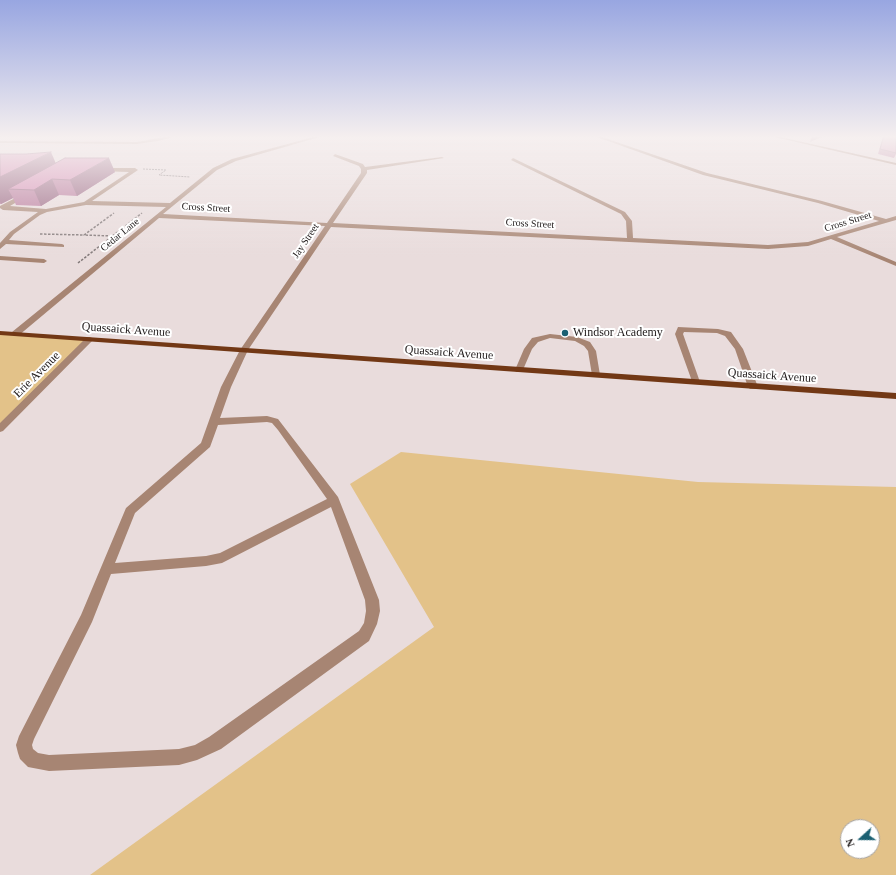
<!DOCTYPE html>
<style>
body{margin:0}
#map{position:relative;width:896px;height:875px;overflow:hidden;background:#e9dcdc;font-family:Georgia,serif}
canvas{display:block}
.north{position:absolute;left:840px;top:819px;width:40px;height:40px;box-sizing:border-box;background:#fff;border:1px solid #a5a3a3;border-radius:50%;rotate:249deg;font-size:11px;font-weight:700;line-height:16px;text-align:center;color:#1f1a1a}
.north::after{content:'';display:block;margin:auto;width:14px;height:18px;background:#1b6072;clip-path:polygon(50% 0,100% 100%,50% 72%,0 100%)}
</style>
<div id="map">
<canvas width="896" height="875"></canvas>
<div class="north">N</div>
</div>
<script>
const g = document.querySelector('canvas').getContext('2d');
g.lineJoin = 'round';
function paint(path, color) {
  g.fillStyle = color;
  g.fill(path, 'evenodd');
}
function shape(rows) {
  const path = new Path2D();
  for (const r of rows) {
    path.moveTo(r[0], r[1]);
    for (let i = 2; i < r.length; i += 2) path.lineTo(r[i], r[i + 1]);
  }
  return path;
}
function strokePath(path, color, width, dash) {
  g.strokeStyle = color;
  g.lineWidth = width;
  g.lineCap = dash ? 'butt' : 'round';
  g.setLineDash(dash || []);
  g.stroke(path);
}
function write(font, color, halo, rows, align = 'center') {
  g.font = font + ' Georgia,serif';
  g.lineWidth = 4;
  g.setLineDash([]);
  g.textBaseline = 'middle';
  g.strokeStyle = halo;
  g.fillStyle = color;
  for (const [text, x, y, turn = 0] of rows) {
    g.save();
    g.translate(x, y);
    g.rotate((+turn || 0) * Math.PI / 180);
    g.textAlign = isNaN(turn) ? turn : align;
    if (halo) g.strokeText(text, 0, 0);
    g.fillText(text, 0, 0);
    g.restore();
  }
}
const green = shape([
 [0,333,90,339,0,428],
 [401,452,698,482,896,487,896,875,90,875,434,627,350,484],
 [848,827,872,827,872,851,848,851]
]);
const pathFar1 = shape([
 [143,169,166,170,159,175,190,177]
]);
const path = shape([
 [40,234,84,235],
 [112,236,84,235,114,213],
 [78,263,142,213]
]);
const minor = shape([
 [170,136,176,136,158,141,137,144,0,143,0,141,137,142,170,136],
 [317,136,323,136,236,161,217,170,163,214,327,223,361,173,361,169,359,166,333,156,335,154,363,164,365,167,442,157,444,158,367,170,367,173,333,223,627,238,626,221,621,214,511,160,513,158,625,212,632,221,633,238,768,245,808,242,879,221,818,203,703,175,594,136,599,136,707,173,822,201,886,219,896,216,896,220,837,237,896,262,896,266,831,239,808,246,768,249,331,227,248,350,231,387,220,418,267,416,278,419,338,497,379,600,380,611,377,624,369,641,221,749,197,760,179,765,49,771,28,767,20,759,18,753,16,745,19,736,81,615,126,508,201,443,221,387,240,350,325,226,159,218,18,336,15,336,11,334,12,332,166,207,86,205,47,212,40,215,14,234,9,240,62,244,64,245,64,247,6,244,0,249,0,243,10,232,38,212,3,210,0,208,0,206,25,193,28,195,27,196,10,206,46,209,84,202,129,172,98,171,97,170,100,168,135,168,138,170,92,201,170,203,213,168,232,159,317,136],
 [267,422,272,423,278,430,327,499,220,553,206,556,115,563,135,513,210,447,218,425,267,422],
 [331,507,365,600,366,611,364,623,359,631,209,737,195,745,179,749,49,755,38,753,33,749,32,745,34,739,92,622,111,574,206,566,222,563,331,507],
 [770,136,776,136,896,163,896,165,770,136],
 [0,256,44,259,47,261,44,263,0,260,0,256],
 [678,327,718,329,731,332,743,349,758,387,756,389,750,389,748,387,735,349,725,336,717,333,684,332,683,334,700,382,699,384,693,384,675,334,678,327],
 [550,334,577,337,590,342,596,351,600,375,599,377,593,377,592,375,588,351,584,346,575,341,550,338,538,342,532,349,522,372,516,372,515,370,524,349,532,338,550,334],
 [87,337,90,337,94,339,3,431,0,432,0,423,87,337]
]);
const major = shape([
 [0,331,896,393,896,399,0,335,0,331]
]);
const wall = shape([
 [883,136,896,136,896,154,894,158,878,154],
 [0,154,55,163,115,172,77,196,59,195,41,206,16,205,13,198,1,204,0,204]
]);
const shadedWall = shape([
 [812,136,824,136,810,142],
 [51,152,60,173,8,189,13,198,1,204,0,202,0,177],
 [109,158,115,172,77,196,70,180],
 [52,179,59,195,41,206,34,190]
]);
const building = shape([
 [884,136,896,136,896,153,880,149,884,136],
 [51,152,0,177,0,154,26,154,51,152],
 [65,158,109,158,70,180,52,179,34,190,8,189,65,158]
]);
const markers = [
 [565,333,4,"#1b6072"]
];
const farStreetnames = [
 ["Cross Street",206,208,3],
 ["Cross Street",848,222,-17],
 ["Cross Street",530,224,3],
 ["Cedar Lane",120,235,-39],
 ["Jay Street",306,241,-56]
];
const streetNames = [
 ["Quassaick Avenue",126,330,4],
 ["Quassaick Avenue",449,353,4],
 ["Erie Avenue",37,375,-45],
 ["Quassaick Avenue",772,376,4]
];
const poiNames = [
 ["Windsor Academy",573,333]
];
paint(green, '#e3c289');
strokePath(pathFar1, '#817878', 1, [2, 1]);
strokePath(path, '#817878', 1.5, [2.5, 1.5]);
paint(minor, '#a78573');
paint(major, '#723815');
paint(wall, '#b67398');
paint(shadedWall, '#945e7c');
paint(building, '#d486b1');
strokePath(building, '#945e7c', 1);
const sky = g.createLinearGradient(0, 0, 0, 258);
sky.addColorStop(0, '#98a6e1');
sky.addColorStop(0.53, '#f5efef');
sky.addColorStop(1, '#f5efef00');
g.fillStyle = sky;
g.fillRect(0, 0, 896, 258);
for (const [x, y, r, color] of markers) {
  const dot = new Path2D();
  dot.arc(x, y, r, 0, 2 * Math.PI);
  g.fillStyle = color;
  g.fill(dot);
  strokePath(dot, '#fff', 1.5);
}
write('10px', '#1f1a1a', '#fff', farStreetnames);
write('12px', '#1f1a1a', '#fff', streetNames);
write('12px', '#1f1a1a', '#fff', poiNames, 'left');
</script>
